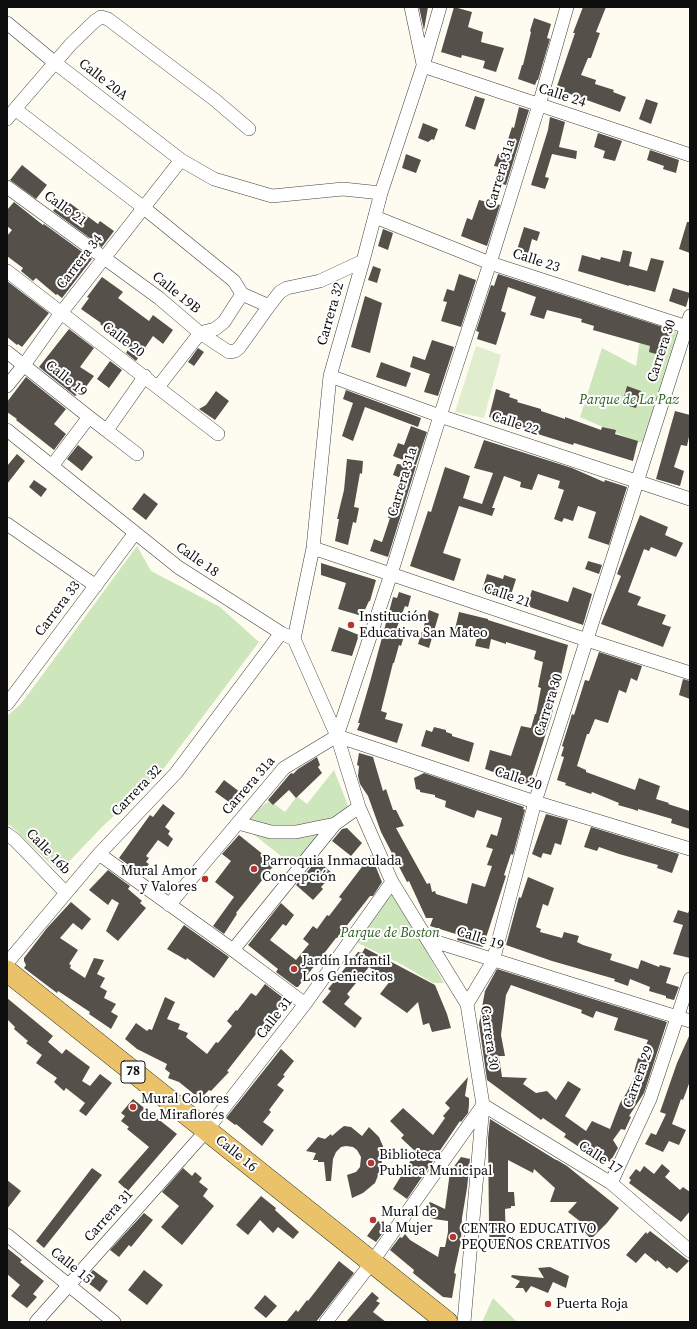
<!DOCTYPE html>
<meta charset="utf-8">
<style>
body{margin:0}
#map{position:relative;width:697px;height:1329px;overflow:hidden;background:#fefcf0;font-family:"Source Serif 4",serif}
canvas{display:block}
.frame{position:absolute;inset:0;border:8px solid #0e0e0e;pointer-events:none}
</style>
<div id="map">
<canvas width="697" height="1329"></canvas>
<div class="frame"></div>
</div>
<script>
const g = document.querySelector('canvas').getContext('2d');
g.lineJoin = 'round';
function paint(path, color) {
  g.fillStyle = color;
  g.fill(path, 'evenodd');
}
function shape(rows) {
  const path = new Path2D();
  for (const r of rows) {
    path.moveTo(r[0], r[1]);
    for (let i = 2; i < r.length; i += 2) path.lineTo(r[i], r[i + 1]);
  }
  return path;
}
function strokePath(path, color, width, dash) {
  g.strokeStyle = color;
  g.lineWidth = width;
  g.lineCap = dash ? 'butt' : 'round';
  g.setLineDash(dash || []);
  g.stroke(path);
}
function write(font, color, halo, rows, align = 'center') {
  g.font = font + ' "Source Serif 4",serif';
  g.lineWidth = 4;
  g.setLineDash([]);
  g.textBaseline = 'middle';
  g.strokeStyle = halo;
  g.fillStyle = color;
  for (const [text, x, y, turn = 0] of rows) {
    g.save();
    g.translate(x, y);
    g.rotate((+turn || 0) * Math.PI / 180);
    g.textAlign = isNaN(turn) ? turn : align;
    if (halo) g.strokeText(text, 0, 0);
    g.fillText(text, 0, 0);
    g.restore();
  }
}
const green = shape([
 [643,320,677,332,685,340,652,443,637,442,580,417,602,348,636,366],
 [137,546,151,571,220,607,259,642,158,776,104,825,59,872,11,826,7,824,7,716,21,704],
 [334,770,349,808,332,818,295,867,243,826,257,809,270,801,285,812,297,796,307,804],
 [391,893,424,947,444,983,433,983,401,964,356,942],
 [493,1298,517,1322,482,1322]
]);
const pitch = shape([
 [476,346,501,355,484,418,455,412]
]);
const building = shape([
 [419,7,428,7,424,30],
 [454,7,472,12,468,27,483,32,481,42,504,48,496,72,483,68,485,61,462,55,461,58,441,52],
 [583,7,606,7,596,32,600,33,591,58,588,58,581,75,596,80,595,84,614,90,613,92,626,97,620,112,556,89,575,33,573,33],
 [534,18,551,24,547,38,550,39,538,80,537,80,535,85,518,79,522,65,523,65,531,32,530,31],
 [475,96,485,99,475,130,465,126],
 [646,99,658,103,651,124,639,119],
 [519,107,529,110,506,185,494,182,499,167,494,166,498,154,503,155,512,127,514,128],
 [550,117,565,122,559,147,577,151,576,159,552,154,545,177,549,178,545,189,531,185,548,130],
 [423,123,438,129,434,140,432,139,428,142,418,138],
 [598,133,622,141,615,161,603,158,605,151,594,147],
 [650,150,679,160,676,173,663,169,664,166,647,160],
 [406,154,421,160,416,173,402,168],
 [22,165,47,185,36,199,10,180],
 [63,198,98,224,100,221,114,231,102,247,53,211],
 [479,200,500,205,487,246,461,236,467,218,472,220],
 [14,202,43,225,44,224,92,259,62,298,57,294,56,295,36,278,33,281,21,271,23,268,7,256,7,236,12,230,7,226,7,210],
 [687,222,690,222,690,253,679,249],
 [524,227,540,232,537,241,532,239,528,254,517,250],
 [383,229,393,233,388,250,378,246],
 [623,250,632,252,629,266,647,271,651,258,664,261,655,292,629,285,629,286,578,271,582,255,600,260,601,257,620,262],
 [373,266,381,269,377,283,368,280],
 [459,274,476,280,461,327,441,321,447,302,443,301,447,289,454,291],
 [498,274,672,330,663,356,649,352,650,346,593,330,594,326,581,322,582,319,547,310,544,319,530,315,536,297,508,287,501,311,506,313,496,345,477,339,479,332,476,331,491,285,494,286],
 [102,277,123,292,118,298,149,321,153,315,173,330,163,344,153,336,136,361,126,353,129,348,109,333,110,332,100,324,101,323,81,309,89,298,87,297],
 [7,281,49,313,22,347,18,344,17,345,7,337],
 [673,288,690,293,686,307,669,301],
 [365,296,382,303,370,353,351,347],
 [69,329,94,348,80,367,94,376,79,396,77,395,75,396,39,367],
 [432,340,454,347,438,396,424,392,430,374,410,367,413,356,425,360],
 [198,348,204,352,194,366,188,362],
 [110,361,122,370,109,388,97,379],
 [381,362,411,373,406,387,376,377],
 [26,377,66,409,54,424,66,434,54,450,16,420,17,419,7,412,7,402],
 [627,386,641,391,636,408,622,404],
 [496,389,510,394,509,397,518,400,517,402,541,409,541,411,565,419,565,417,601,430,602,427,616,430,615,434,638,441,633,461,574,443,573,445,544,436,535,433,535,431,516,425,515,427,489,417],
 [346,390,421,418,418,427,365,407,353,441,342,436,353,403,343,399],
 [216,391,229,401,215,420,199,409,206,405],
 [675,411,690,415,690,432,687,446,681,445,674,467,684,471,680,486,656,479],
 [411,426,427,432,416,465,393,456,398,443,404,445],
 [484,440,572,468,604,482,605,480,627,487,609,545,588,538,596,512,578,506,573,521,564,518,562,522,554,519,564,490,558,488,560,481,538,474,532,490,520,487,521,482,504,476,492,508,495,508,492,516,459,506,443,553,461,559,454,581,410,566,428,511,431,512,445,467,470,476,463,498,482,504,493,473,474,468],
 [78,445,93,457,82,471,67,459],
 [17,454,25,461,7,484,7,466],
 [347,459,363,461,362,474,360,473,354,507,359,508,356,523,353,522,348,545,335,541,339,519,337,519,344,490],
 [397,464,416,466,388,557,370,551,374,539,382,542,390,518,388,518,401,478,393,475],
 [34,480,47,489,41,497,29,487],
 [144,493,158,504,146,520,132,509],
 [640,515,668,527,665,535,683,543,676,557,651,547,649,551,644,549,628,592,641,597,637,605,666,615,662,624,671,627,663,647,601,624,621,576,617,574],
 [588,561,602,565,599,574,585,569],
 [321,563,376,580,370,601,369,601,362,616,338,609,346,583,321,575],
 [487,574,503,579,504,575,516,579,510,598,482,590],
 [573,587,592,594,583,625,527,606,532,590,568,602],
 [399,592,411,596,408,607,405,606,396,630,405,633,401,646,399,645,394,663,393,663,381,711,387,713,385,719,403,724,397,743,357,730,360,723,358,723,370,682,393,597,397,598],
 [429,610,439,614,429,648,418,644],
 [459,612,488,619,488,620,568,645,551,718,529,785,485,769,490,750,511,756,521,726,531,728,535,714,536,714,541,688,538,687,543,662,534,659,536,651,506,642,506,644,491,639,489,649,475,646,477,638,469,636,470,631,455,629],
 [339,627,359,635,352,656,331,651],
 [599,652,642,666,637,681,631,678,626,693,619,690,608,723,595,719,589,734,587,734,577,766,586,770,586,772,635,790,639,778,660,786,656,799,669,803,668,804,690,811,690,829,671,823,672,819,638,809,638,811,632,809,618,805,619,803,592,792,591,794,565,785,566,783,557,780,564,757,561,756,564,747,562,746,569,724,572,714,574,715,585,680,589,681],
 [683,679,690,681,690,699,679,695],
 [434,727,446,730,446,732,452,734,452,736,474,743,469,762,421,746,426,730,432,732],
 [359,753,373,757,383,791,386,789,393,810,396,810,404,826,396,828,427,884,430,883,432,892,435,891,436,894,467,904,472,883,485,887,492,866,487,865,493,849,486,847,491,834,497,836,502,818,477,810,474,818,445,807,446,801,435,797,435,795,420,792,420,790,416,789,414,778,424,773,524,807,523,809,525,810,513,855,511,854,504,875,506,876,483,947,457,940,459,935,430,926,433,918,426,918,409,881,407,882,381,832,368,796,360,784,358,776,359,766,357,765],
 [317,757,320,765,318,767,322,773,296,798,289,790,273,805,268,800,290,774,292,773,293,774,298,769],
 [224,780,244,795,236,807,215,792],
 [163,804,175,813,165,827,170,831,168,834,173,839,168,847,158,840,146,856,149,858,146,862,149,864,141,874,119,858,150,815,153,817],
 [546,814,568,820,561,845,555,843,551,855,543,853,541,858,532,854],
 [591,827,679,854,672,873,657,868,658,865,619,854,599,847,597,851,584,847],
 [347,828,362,843,351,856,332,841,342,829],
 [239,835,275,864,236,913,237,914,224,934,213,926,234,897,215,882,231,861,222,854],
 [371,855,382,882,373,896,370,896,337,938,336,938,298,987,296,987,276,972,278,969,248,945,281,903,294,915,286,926,283,924,270,940,296,960,309,944,303,939,313,926,317,929,327,915,329,916,342,899,339,897],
 [317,860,333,874,321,887,323,889,313,900,296,885],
 [108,870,130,886,128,889,142,901,140,903,146,908,118,941,106,931,119,903,112,899,108,905,89,890],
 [528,877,554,888,548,906,543,904,536,927,541,929,540,932,562,938,564,932,579,936,577,942,583,945,612,954,610,960,638,969,641,960,659,967,660,965,671,968,666,983,679,987,674,1000,666,998,666,996,649,991,650,987,630,979,628,986,614,981,615,979,552,961,506,945,519,897,521,898],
 [71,902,91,919,82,930,73,923,60,938,78,950,69,964,71,965,70,968,85,978,94,958,104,960,97,974,105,978,100,987,107,991,104,998,116,1004,111,1012,118,1016,111,1029,89,1014,90,1012,58,991,57,993,24,968,26,965,24,961,24,958,47,928],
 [678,910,688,913,689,911,690,911,690,958,673,954,683,925,673,922],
 [184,925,229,957,214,978,187,958,186,960,167,949],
 [365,948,435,985,447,1014,451,1028,432,1032,429,1023,423,1025,418,1002,407,1013,380,994,390,981,369,967,347,994,350,997,344,1004,362,1018,355,1028,322,1002,331,991,328,989,358,952,362,953],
 [497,969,667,1022,644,1093,629,1116,631,1117,625,1130,621,1129,613,1140,618,1148,610,1162,602,1157,599,1161,576,1145,564,1137,566,1134,543,1118,541,1120,487,1080,479,1024,485,991],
 [511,985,582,1010,581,1013,593,1018,596,1011,618,1018,614,1030,648,1040,641,1059,638,1058,634,1072,636,1073,627,1092,620,1103,610,1129,592,1121,586,1131,565,1116,581,1089,568,1081,556,1100,547,1091,536,1093,523,1084,527,1078,502,1077,499,1056,505,1056,501,1035,506,995],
 [265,984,286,1000,276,1012,274,1011,227,1071,229,1072,211,1091,209,1090,200,1099,179,1082,168,1078,170,1073,165,1069,167,1064,137,1049,125,1039,136,1023,147,1031,149,1029,152,1030,165,997,175,1002,167,1019,180,1024,178,1029,188,1033,186,1037,207,1054,216,1042,218,1043,232,1026,227,1021,236,1010,237,1011,251,993,256,996],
 [7,998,53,1036,48,1042,62,1054,66,1049,90,1067,82,1081,90,1086,100,1074,112,1083,86,1116,79,1111,85,1103,66,1088,64,1091,54,1082,57,1078,36,1063,42,1055,26,1043,28,1041,14,1029,15,1027,7,1019],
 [690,1034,690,1081,683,1100,681,1099,672,1124,686,1130,679,1145,669,1141,663,1152,645,1144,651,1133,656,1135,666,1114,660,1112,677,1063],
 [281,1049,294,1061,283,1075,285,1076,277,1085,284,1090,269,1110,271,1112,263,1122,274,1130,262,1146,236,1124,235,1125,226,1118],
 [468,1077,465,1096,469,1098,469,1105,468,1113,461,1122,460,1121,407,1199,393,1189,416,1152,401,1138,404,1135,390,1121,403,1108,433,1135,445,1118,443,1116,450,1108,445,1103],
 [133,1099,177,1134,128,1191,118,1182,149,1147,127,1129,129,1127,121,1121,125,1116,121,1113],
 [490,1119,556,1160,557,1160,567,1166,619,1208,607,1223,591,1239,578,1225,581,1222,568,1212,577,1202,550,1202,555,1188,534,1169,533,1173,508,1160,508,1192,514,1192,515,1206,511,1206,511,1208,505,1209,506,1244,489,1243,490,1223,489,1223,488,1138],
 [344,1126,351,1127,362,1136,369,1127,379,1137,385,1151,383,1151,381,1168,375,1183,363,1193,352,1198,347,1175,356,1172,360,1167,361,1157,357,1150,353,1147,346,1146,341,1147,336,1152,333,1159,331,1181,326,1181,324,1162,318,1162,318,1160,313,1160,316,1153,306,1151,318,1137,325,1139,331,1134,332,1136,340,1129],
 [461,1157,470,1159,467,1188,462,1218,461,1241,454,1273,456,1274,452,1298,443,1297,413,1273,414,1270,390,1250,400,1237,402,1238,405,1234,410,1240,438,1257,440,1247,445,1247,448,1232,448,1221,434,1219,421,1213,430,1202,445,1209,450,1172],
 [662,1164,670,1171,665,1177,680,1190,683,1187,690,1192,690,1211,681,1222,629,1183,631,1180,629,1178,636,1169,640,1172,644,1166,654,1174],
 [92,1168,102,1175,44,1248,36,1241],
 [183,1168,192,1176,195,1172,202,1178,199,1182,208,1189,203,1196,214,1206,182,1245,161,1227,179,1206,162,1192],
 [7,1180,21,1191,7,1209],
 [261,1196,276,1208,275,1210,299,1232,293,1239,278,1227,273,1233,260,1220,248,1235,236,1225],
 [144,1213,153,1220,131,1247,129,1245,119,1257,110,1250],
 [378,1221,387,1227,376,1242,367,1236],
 [650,1231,689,1261,677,1273,669,1267,667,1269,657,1260,656,1262,645,1253,636,1263,626,1255,646,1232,647,1234],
 [7,1248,22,1260,20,1262,44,1281,33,1294,37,1297,27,1308,11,1296,20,1285,7,1274],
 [339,1261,354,1273,316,1322,286,1322,296,1310,298,1312,307,1300,308,1301],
 [550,1267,569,1276,566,1288,553,1282,548,1293,531,1286,526,1293,523,1288,515,1288,520,1281,511,1277,512,1275,544,1278,538,1268],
 [93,1270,108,1281,100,1292,84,1280],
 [144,1270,163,1285,147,1305,128,1290],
 [372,1292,379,1298,376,1301,380,1303,373,1312,386,1322,346,1322],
 [265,1295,277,1306,266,1318,254,1308]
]);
const minor = shape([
 [411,7,423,64],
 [7,23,54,62,181,160,214,179,272,196,343,189,381,193],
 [423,66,690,155],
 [7,119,15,109],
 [7,187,159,298,200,333,229,352,235,351,239,348,269,306],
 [375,217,490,263,690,328],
 [7,271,218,434],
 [242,294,234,281,144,208,15,109,71,44,95,21,101,17,108,19,215,100,249,129],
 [7,352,89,417,137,454],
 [330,376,440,416,690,499],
 [7,386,24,365,61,313,181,160],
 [158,387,200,333,215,329,224,322,242,294,269,306,280,292,287,288,320,281,363,261],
 [7,430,178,567,281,633,294,639,337,736,359,807,392,882,467,1004],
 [107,430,145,376],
 [52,466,89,417],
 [7,524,96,586],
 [313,548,587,640,690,673],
 [294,639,313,548,330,376,363,261,381,193,423,66,440,7],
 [7,704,135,533],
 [337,736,535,802,690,849],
 [238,823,271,832,296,832,335,824],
 [7,834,15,840,66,893],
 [99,854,233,950,305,1004],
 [169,905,284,768,337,736,391,574,440,416,490,263,539,105,567,7],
 [427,939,690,1021],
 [233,950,335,824,359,807],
 [7,963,99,854,176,773,281,633],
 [611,1183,650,1099,690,979],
 [7,1235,114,1322],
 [36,1322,206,1131,305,1004,392,882],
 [326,1322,372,1262,483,1105,611,1183,690,1251],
 [464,1322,483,1105,467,1004,493,961,535,802,690,316]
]);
const trunk = shape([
 [7,971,447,1322]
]);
const markers = [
 [351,625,4,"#b33631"],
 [254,869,4,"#b33631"],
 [205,879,4,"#b33631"],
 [294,969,4,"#b33631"],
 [133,1107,4,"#b33631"],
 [371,1163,4,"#b33631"],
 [373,1220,4,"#b33631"],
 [453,1237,4,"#b33631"],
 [548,1304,4,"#b33631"]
];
const shields = [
 [133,1072,24]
];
const shieldNames = [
 ["78",133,1072]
];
const streetNames = [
 ["Calle 20A",103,80,38],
 ["Calle 24",562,96,18],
 ["Carrera 31a",501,174,-73],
 ["Calle 21",65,209,36],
 ["Calle 23",536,261,18],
 ["Carrera 34",80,262,-52],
 ["Calle 19B",176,293,39],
 ["Carrera 32",331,314,-74],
 ["Calle 20",123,340,37],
 ["Carrera 30",662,351,-72],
 ["Calle 19",66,379,39],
 ["Calle 22",515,424,18],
 ["Carrera 31a",403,482,-73],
 ["Calle 18",197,560,35],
 ["Calle 21",507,596,19],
 ["Carrera 33",58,609,-53],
 ["Carrera 30",549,705,-72],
 ["Calle 20",518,779,18],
 ["Carrera 31a",249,786,-49],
 ["Carrera 32",137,791,-46],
 ["Calle 16b",48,852,46],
 ["Calle 19",480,939,18],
 ["Calle 31",275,1018,-52],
 ["Carrera 30",489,1038,82],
 ["Carrera 29",639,1077,-70],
 ["Calle 16",236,1154,39],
 ["Calle 17",600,1158,33],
 ["Carrera 31",109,1216,-48],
 ["Calle 15",71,1266,39]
];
const parkNames = [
 ["Parque de La Paz",629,400],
 ["Parque de Boston",390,933]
];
const poiNames = [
 ["Institución",359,617],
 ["Educativa San Mateo",359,633],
 ["Parroquia Inmaculada",262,861],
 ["Concepción",262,877],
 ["Mural Amor",197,871,"right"],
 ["y Valores",197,887,"right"],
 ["Jardín Infantil",302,961],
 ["Los Geniecitos",302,977],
 ["Mural Colores",141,1099],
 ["de Miraflores",141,1115],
 ["Biblioteca",379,1155],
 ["Publica Municipal",379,1171],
 ["Mural de",381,1212],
 ["la Mujer",381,1228],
 ["CENTRO EDUCATIVO",461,1229],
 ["PEQUEÑOS CREATIVOS",461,1245],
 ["Puerta Roja",556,1304]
];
paint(green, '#cee6bc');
paint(pitch, '#e0eecd');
paint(building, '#56504b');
strokePath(minor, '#414141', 14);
strokePath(trunk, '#1f1f1f', 22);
strokePath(minor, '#fff', 13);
strokePath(trunk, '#eac26a', 21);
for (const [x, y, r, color] of markers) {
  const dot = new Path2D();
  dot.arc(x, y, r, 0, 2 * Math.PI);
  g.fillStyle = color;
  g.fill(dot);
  strokePath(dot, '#fff', 1.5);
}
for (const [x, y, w] of shields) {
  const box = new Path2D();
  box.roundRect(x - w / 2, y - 11, w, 22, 3);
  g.fillStyle = '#fff';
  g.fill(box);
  strokePath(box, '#0e0e0e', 1);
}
write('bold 13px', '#0e0e0e', null, shieldNames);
write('14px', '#0e0e0e', '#fff', streetNames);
write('italic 14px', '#2b6023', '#fff', parkNames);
write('14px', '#0e0e0e', '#fff', poiNames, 'left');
</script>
